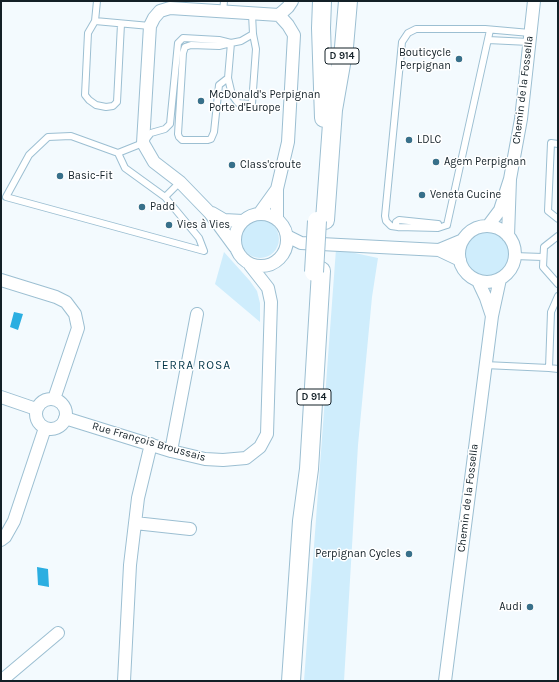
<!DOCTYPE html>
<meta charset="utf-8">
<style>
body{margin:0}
#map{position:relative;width:559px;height:682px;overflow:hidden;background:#f3fafe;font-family:Karla,sans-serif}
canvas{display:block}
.frame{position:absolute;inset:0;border:2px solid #132027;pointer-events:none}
</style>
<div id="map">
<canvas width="559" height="682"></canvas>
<div class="frame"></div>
</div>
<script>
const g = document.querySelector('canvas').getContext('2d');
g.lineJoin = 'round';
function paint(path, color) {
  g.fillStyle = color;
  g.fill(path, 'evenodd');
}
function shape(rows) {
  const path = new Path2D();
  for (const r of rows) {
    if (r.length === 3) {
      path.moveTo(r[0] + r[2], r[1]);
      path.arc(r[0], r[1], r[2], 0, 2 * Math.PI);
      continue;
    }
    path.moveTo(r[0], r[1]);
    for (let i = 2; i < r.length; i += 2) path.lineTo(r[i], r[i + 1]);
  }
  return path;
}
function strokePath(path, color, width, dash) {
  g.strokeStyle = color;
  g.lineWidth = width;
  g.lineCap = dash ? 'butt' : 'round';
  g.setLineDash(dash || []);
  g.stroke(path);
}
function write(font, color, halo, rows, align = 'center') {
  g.font = font + ' Karla,sans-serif';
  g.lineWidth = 3;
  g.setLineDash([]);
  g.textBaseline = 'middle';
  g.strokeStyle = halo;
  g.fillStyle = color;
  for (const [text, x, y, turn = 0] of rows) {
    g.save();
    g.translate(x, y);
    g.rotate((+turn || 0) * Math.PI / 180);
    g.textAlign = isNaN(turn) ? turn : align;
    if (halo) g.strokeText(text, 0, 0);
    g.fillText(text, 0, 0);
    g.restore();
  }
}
const green = shape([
 [260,239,19],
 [487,254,28],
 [336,249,378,258,372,297,358,445,344,681,304,681],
 [224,252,250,281,257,291,260,303,260,322,215,284]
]);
const water = shape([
 [14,312,23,314,18,330,10,327],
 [37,567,48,569,49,587,38,585]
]);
const service = shape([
 [97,1,95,21,150,26],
 [223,12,224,1],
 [95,21,88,33,85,95,89,100,96,105,106,107,113,106,117,102,121,24],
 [488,40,529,42],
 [228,78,219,85,214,132,211,139,208,140,182,140,179,137,178,134,183,53,185,47,191,45,219,46,231,43,228,78,232,95,238,103,252,104,256,49,253,34,252,14],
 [558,144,551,143,548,211,558,219],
 [118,153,125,168,165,197],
 [180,182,165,197,199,238,204,251,6,197,29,155,48,137,71,136,118,153,143,143,151,133,165,129,170,124,178,43,183,38,219,40,231,43,241,41,253,34],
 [447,225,438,228,398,227,391,226,386,221,385,216,402,42,408,33,416,29,485,29,530,33],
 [447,225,490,30],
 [398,227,396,225,396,222,399,220,438,224],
 [558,236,544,247,543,267,558,284],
 [514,256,543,257],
 [485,365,549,368,551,312,558,296],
 [549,368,558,369]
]);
const minor = shape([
 [279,15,288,7,292,1],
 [510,179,521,119,534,1],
 [212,213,224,220,243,221],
 [261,240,26],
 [259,214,277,189],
 [277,219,277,189,288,142,294,35,288,25,279,15],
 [488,226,500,210,510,179,508,236],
 [487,254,28],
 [287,236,301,243,439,250],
 [235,247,210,213,180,182,154,162,143,143,150,26,154,18,160,11,170,8,279,15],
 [460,260,439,250,463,240],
 [1,280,56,297,66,302,75,314,78,328,54,399],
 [478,281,486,298,492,316,500,279],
 [1,397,36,409],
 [51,414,15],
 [65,418,171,451,205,459,223,460,246,458,260,447,267,434,271,302,268,288,250,265],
 [171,451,197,314],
 [135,523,190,529],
 [1,540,5,537,14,521,45,428],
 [1,681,58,633],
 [124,681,130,565,138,498,151,444],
 [445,681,492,316]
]);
const primary = shape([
 [322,1,321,28,324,118],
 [325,220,333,110,344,47,348,1],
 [291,681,302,521,309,469,321,271]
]);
const primaryBridge = shape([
 [314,272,317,221]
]);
const markers = [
 [459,59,4,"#38708a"],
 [201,101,4,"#38708a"],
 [409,140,4,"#38708a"],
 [436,162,4,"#38708a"],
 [232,165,4,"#38708a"],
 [60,176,4,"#38708a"],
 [422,195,4,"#38708a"],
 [142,207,4,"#38708a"],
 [169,225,4,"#38708a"],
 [409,554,4,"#38708a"],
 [530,607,4,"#38708a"]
];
const shields = [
 [342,56,34],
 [314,397,34]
];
const shieldNames = [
 ["D 914",342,56],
 ["D 914",314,397]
];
const poiNames = [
 ["Bouticycle",451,53,"right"],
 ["Perpignan",451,66,"right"],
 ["McDonald's Perpignan",209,95],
 ["Porte d'Europe",209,108],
 ["LDLC",417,140],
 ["Agem Perpignan",444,162],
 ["Class'croute",240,165],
 ["Basic-Fit",68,176],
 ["Veneta Cucine",430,195],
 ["Padd",150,207],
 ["Vies à Vies",177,225],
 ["Perpignan Cycles",401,554,"right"],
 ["Audi",522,607,"right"]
];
const streetNames = [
 ["Chemin de la Fossella",523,90,-83],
 ["Rue François Broussais",149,442,16],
 ["Chemin de la Fossella",468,498,-83]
];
const neighbourhoodNames = [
 ["TERRA ROSA",193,366]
];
paint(green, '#cfedfc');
paint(water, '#2baee1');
strokePath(service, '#9cbfd2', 8);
strokePath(minor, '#9cbfd2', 14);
strokePath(primary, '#9cbfd2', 20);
strokePath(service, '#fff', 6);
strokePath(minor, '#fff', 12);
strokePath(primary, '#fff', 18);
strokePath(primaryBridge, '#9cbfd2', 20, []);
strokePath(primaryBridge, '#fff', 18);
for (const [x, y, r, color] of markers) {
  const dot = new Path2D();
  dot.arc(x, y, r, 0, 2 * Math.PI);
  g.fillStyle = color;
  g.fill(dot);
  strokePath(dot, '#fff', 1.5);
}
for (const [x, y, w] of shields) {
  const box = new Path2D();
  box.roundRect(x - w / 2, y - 8, w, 16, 3);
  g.fillStyle = '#fff';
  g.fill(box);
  strokePath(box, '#132027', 1);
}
write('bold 10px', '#132027', null, shieldNames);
write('11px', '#132027', '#fff', poiNames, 'left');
write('11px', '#132027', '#fff', streetNames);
g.letterSpacing = '1px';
write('12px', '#013447', '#fff', neighbourhoodNames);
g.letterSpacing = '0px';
</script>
